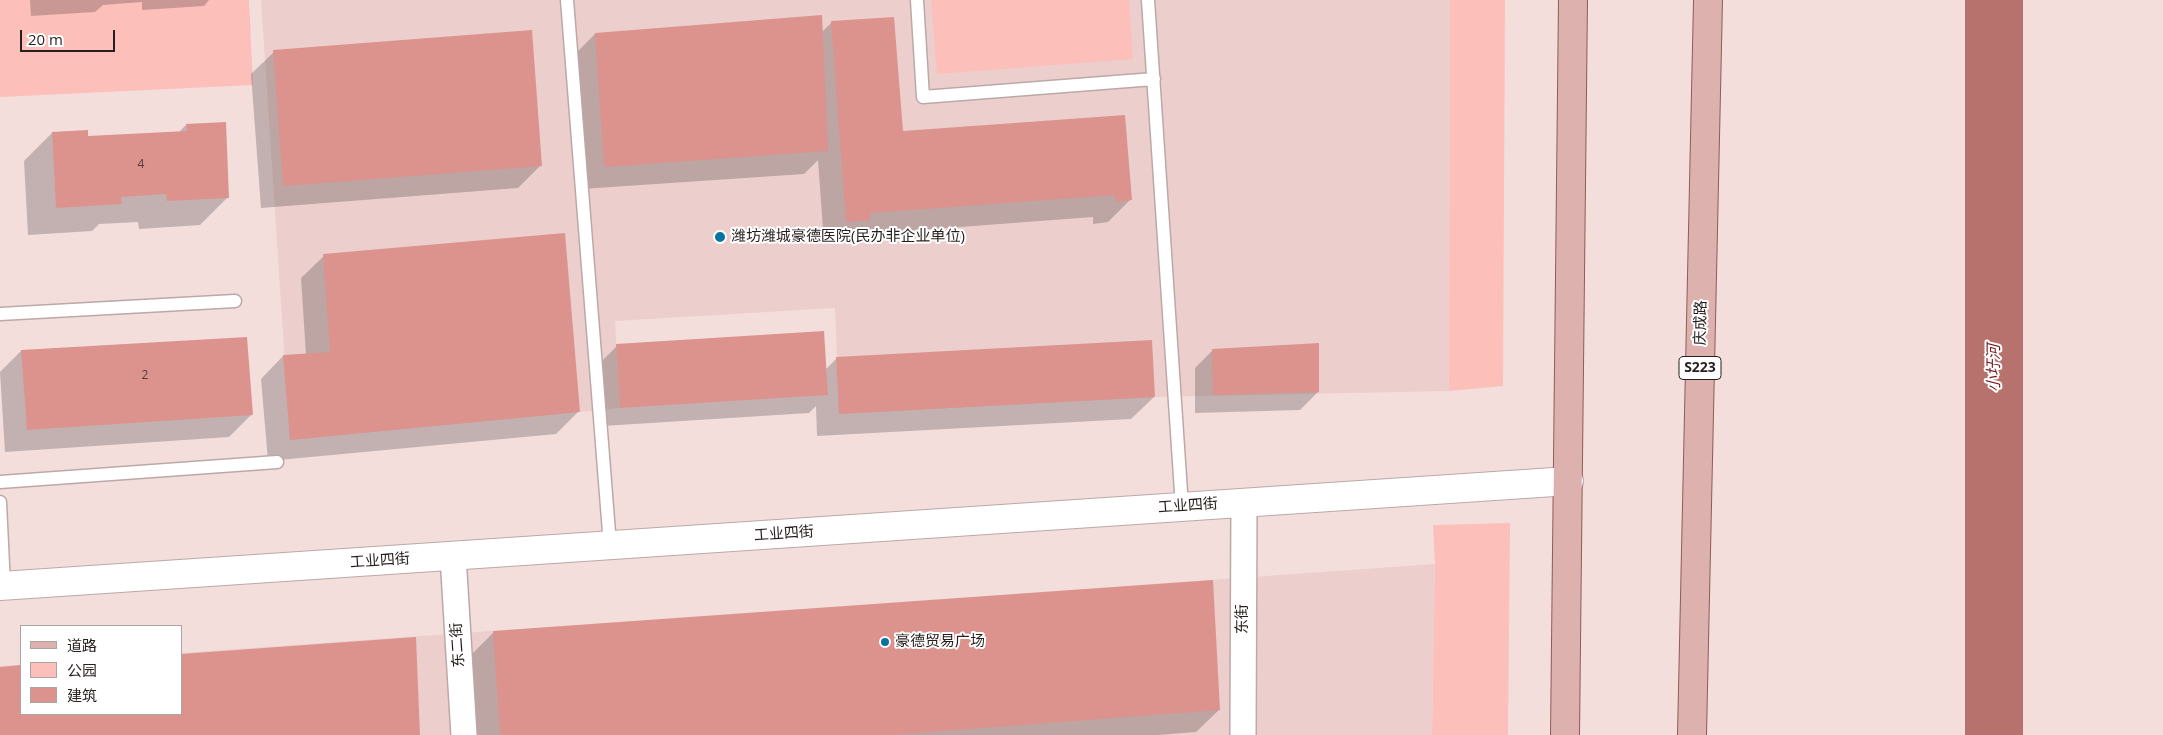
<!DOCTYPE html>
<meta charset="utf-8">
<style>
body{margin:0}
#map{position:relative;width:2163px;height:735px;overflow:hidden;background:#f3dedc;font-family:"Open Sans","Noto Sans SC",sans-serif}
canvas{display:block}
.legend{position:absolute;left:20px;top:625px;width:162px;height:90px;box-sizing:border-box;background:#fff;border:1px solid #a9a5a5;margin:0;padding:6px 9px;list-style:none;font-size:15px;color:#271f1e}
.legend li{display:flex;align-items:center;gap:10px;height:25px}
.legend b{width:25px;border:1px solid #a9a5a5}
.scale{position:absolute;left:20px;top:30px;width:95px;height:22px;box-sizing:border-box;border:2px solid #271f1e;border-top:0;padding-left:6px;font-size:15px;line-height:18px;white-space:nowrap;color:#271f1e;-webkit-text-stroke:4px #fff;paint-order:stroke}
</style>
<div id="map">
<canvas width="2163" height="735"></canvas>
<ul class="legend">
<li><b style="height:6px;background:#dcb1ae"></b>道路</li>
<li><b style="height:14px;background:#fcbfba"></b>公园</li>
<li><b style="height:14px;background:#dc938e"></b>建筑</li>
</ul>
<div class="scale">20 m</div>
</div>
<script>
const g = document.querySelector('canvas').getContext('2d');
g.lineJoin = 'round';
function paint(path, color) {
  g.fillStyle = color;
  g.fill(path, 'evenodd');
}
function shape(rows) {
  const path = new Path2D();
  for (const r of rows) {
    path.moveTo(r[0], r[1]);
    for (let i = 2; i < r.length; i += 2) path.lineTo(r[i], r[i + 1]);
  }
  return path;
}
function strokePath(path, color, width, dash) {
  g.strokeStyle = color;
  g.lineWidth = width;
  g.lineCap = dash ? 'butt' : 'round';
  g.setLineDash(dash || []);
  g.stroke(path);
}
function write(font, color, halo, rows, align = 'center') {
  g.font = font + ' "Open Sans","Noto Sans SC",sans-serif';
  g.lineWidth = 4;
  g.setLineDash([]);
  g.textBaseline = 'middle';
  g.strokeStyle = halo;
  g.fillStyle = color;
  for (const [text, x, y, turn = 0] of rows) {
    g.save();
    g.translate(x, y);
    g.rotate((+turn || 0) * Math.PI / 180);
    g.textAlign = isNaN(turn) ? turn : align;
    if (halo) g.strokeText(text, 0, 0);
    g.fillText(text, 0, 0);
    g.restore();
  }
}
const built = shape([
 [261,0,1450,0,1449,391,1155,397,839,414,835,308,615,321,620,408,290,440],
 [1435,564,1432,735,0,735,0,666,21,665,21,714,181,714,181,653]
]);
const green = shape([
 [0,0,249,0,253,85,0,97],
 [931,0,1129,0,1133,59,937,74],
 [1450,0,1505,0,1503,386,1449,391],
 [1510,523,1508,735,1432,735,1435,564,1433,525]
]);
const shadow = shape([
 [30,0,209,0,204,6,142,10,142,2,103,5,95,12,31,16],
 [832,22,902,133,1124,116,1130,200,1108,222,1093,224,1093,217,854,235,846,242,824,244,818,160,804,174,582,189,573,56,595,34,821,33],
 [274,52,541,165,518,188,261,208,251,74],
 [186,125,228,197,200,225,139,229,138,222,99,224,92,231,28,235,24,161,52,133,87,138,178,133],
 [324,256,579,411,556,434,268,461,261,379,283,356,306,355,301,278],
 [617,346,825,370,837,358,1154,397,1131,419,817,436,816,406,809,413,603,426,599,364],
 [37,350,252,414,229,437,5,452,0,372,21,351],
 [1213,350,1318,392,1300,410,1195,413,1195,368],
 [494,632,1219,710,1196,732,1158,735,476,735,471,655],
 [21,667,21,714,181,714,419,735,0,735,0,668]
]);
const river = shape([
 [1994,735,1994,0]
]);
const building = shape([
 [822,15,828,151,604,167,595,33],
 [894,17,903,131,1125,115,1132,200,1115,202,1115,195,870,213,870,220,846,222,831,21],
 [532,30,542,166,283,186,273,50],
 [226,122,229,198,167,201,166,194,121,197,122,204,56,208,52,132,88,130,88,136,187,131,186,124],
 [565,233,580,412,290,440,283,355,330,352,323,254],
 [824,331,828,395,620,408,616,344],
 [247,337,253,415,27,430,21,350],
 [1152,340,1155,397,839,414,836,357],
 [1319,343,1319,392,1213,395,1212,349],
 [1213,580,1220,710,889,735,500,735,493,631],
 [416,637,420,735,0,735,0,667,21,665,21,714,181,714,181,654]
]);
const lane = shape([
 [567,0,610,545],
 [917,0,923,97,1154,79],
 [1148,0,1182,507],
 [0,314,235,301],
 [0,482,277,462],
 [0,502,4,586]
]);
const street = shape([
 [453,556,464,735],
 [1243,735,1244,503]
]);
const secondary = shape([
 [0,586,1569,481]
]);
const primary = shape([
 [1565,735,1573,0],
 [1692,735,1708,0]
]);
const markers = [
 [720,237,6,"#07749f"],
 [885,642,5,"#07749f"]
];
const numberNames = [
 ["4",141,165],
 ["2",145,376]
];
const shields = [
 [1700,368,42]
];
const shieldNames = [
 ["S223",1700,368]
];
const poiNames = [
 ["潍坊潍城豪德医院(民办非企业单位)",731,237],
 ["豪德贸易广场",895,642]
];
const streetNames = [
 ["庆成路",1701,323,-89],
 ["工业四街",1188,506,-4],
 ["工业四街",784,534,-4],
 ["工业四街",380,561,-4],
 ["东街",1243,619,-90],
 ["东二街",458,645,-94]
];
const waterNames = [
 ["小圩河",1994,368,-90]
];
paint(built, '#eccfcc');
paint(green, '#fcbfba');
paint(shadow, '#0003');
strokePath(river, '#b8726d', 58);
paint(building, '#dc938e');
strokePath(lane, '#bca8a7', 15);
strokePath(street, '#bca8a7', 28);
strokePath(secondary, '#bca8a7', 30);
strokePath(primary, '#8e5c58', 30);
strokePath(lane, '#fff', 12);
strokePath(street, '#fff', 25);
strokePath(secondary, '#fff', 28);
strokePath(primary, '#dcb1ae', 28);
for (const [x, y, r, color] of markers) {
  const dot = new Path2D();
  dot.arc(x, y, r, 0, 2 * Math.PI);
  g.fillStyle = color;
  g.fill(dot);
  strokePath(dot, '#fff', 2);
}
write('12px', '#543c3a', null, numberNames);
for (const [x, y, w] of shields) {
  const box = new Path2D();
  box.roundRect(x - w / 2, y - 11.5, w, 23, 4);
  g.fillStyle = '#fff';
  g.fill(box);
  strokePath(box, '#271f1e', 1);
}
write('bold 14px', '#271f1e', null, shieldNames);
write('15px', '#271f1e', '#fff', poiNames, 'left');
write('15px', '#271f1e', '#fff', streetNames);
write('italic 16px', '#731d1f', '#fff', waterNames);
</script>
